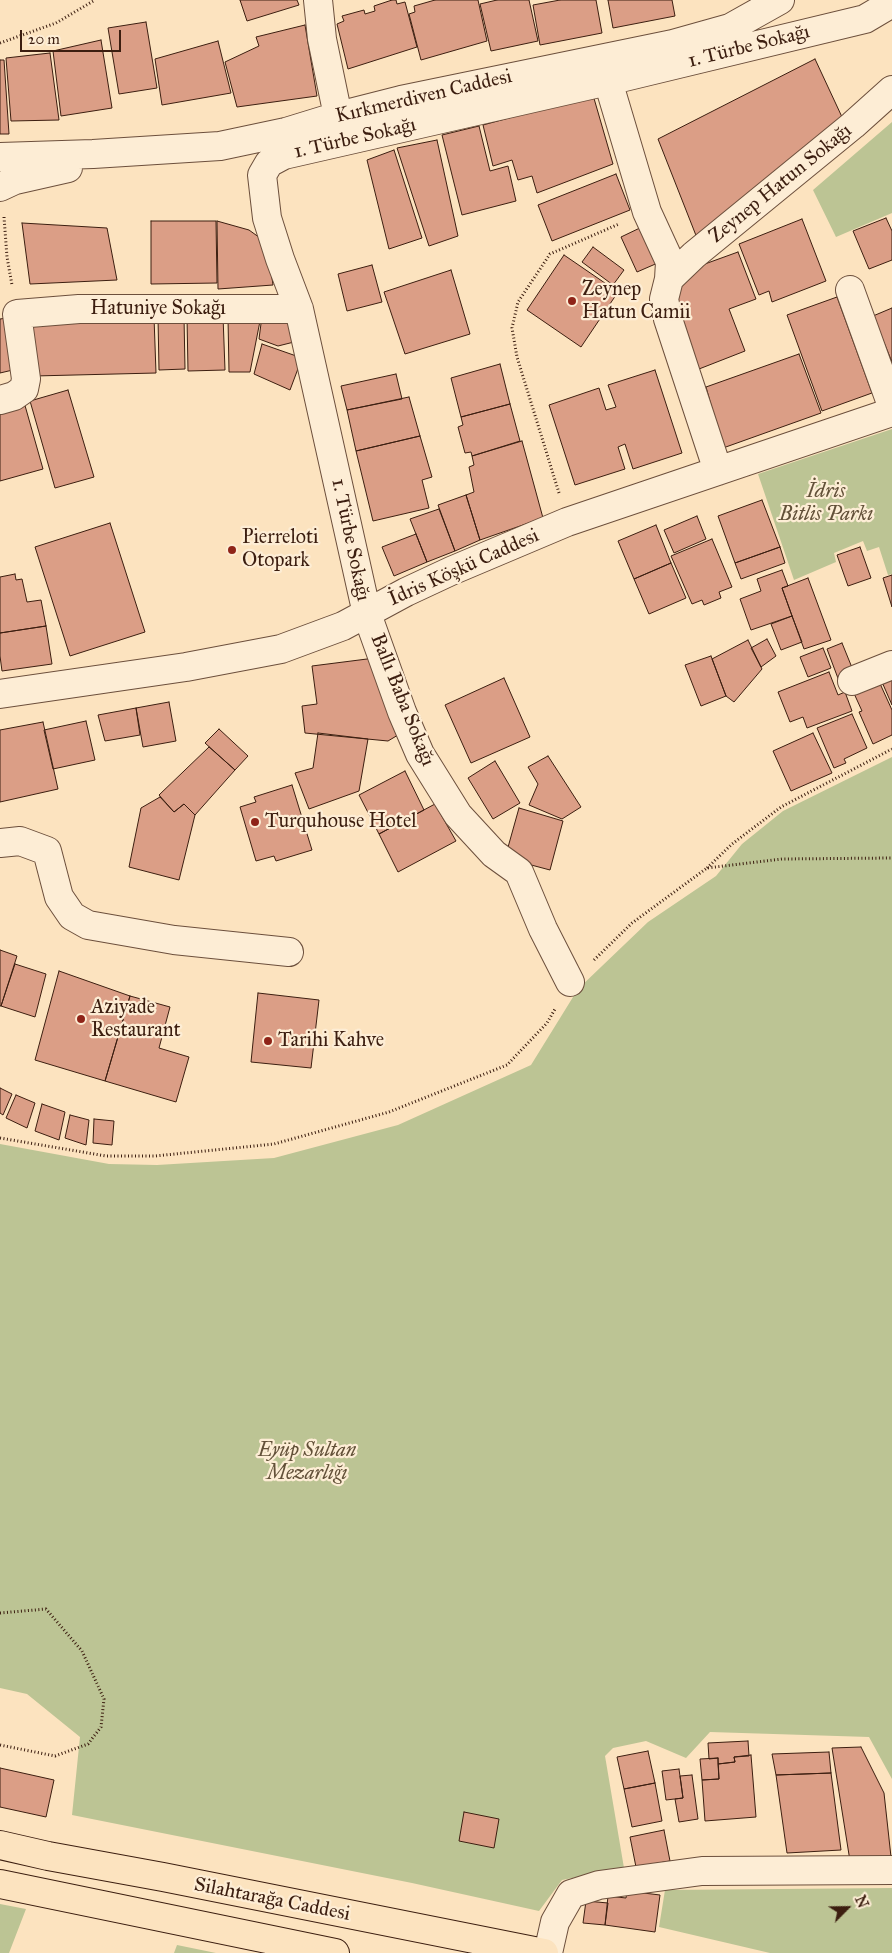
<!DOCTYPE html>
<meta charset="utf-8">
<style>
body{margin:0}
#map{position:relative;width:892px;height:1953px;overflow:hidden;background:#fce3bf;font-family:"IM FELL Great Primer",serif}
canvas{display:block}
.north{position:absolute;left:822px;top:1883px;width:50px;height:50px;-webkit-text-stroke:4px #fdedd5;paint-order:stroke;rotate:67deg;font-size:14px;font-weight:700;line-height:20px;text-align:center;color:#3c1e10}
.north::after{content:'';display:block;margin:auto;width:18px;height:22px;background:#3c1e10;clip-path:polygon(50% 0,100% 100%,50% 72%,0 100%)}
.scale{position:absolute;left:20px;top:30px;width:101px;height:22px;box-sizing:border-box;border:2px solid #3c1e10;border-top:0;padding-left:6px;font-size:15px;line-height:18px;white-space:nowrap;color:#3c1e10;-webkit-text-stroke:4px #fdedd5;paint-order:stroke}
</style>
<div id="map">
<canvas width="892" height="1953"></canvas>
<div class="north">N</div>
<div class="scale">20 m</div>
</div>
<script>
const g = document.querySelector('canvas').getContext('2d');
g.lineJoin = 'round';
function paint(path, color) {
  g.fillStyle = color;
  g.fill(path, 'evenodd');
}
function shape(rows) {
  const path = new Path2D();
  for (const r of rows) {
    path.moveTo(r[0], r[1]);
    for (let i = 2; i < r.length; i += 2) path.lineTo(r[i], r[i + 1]);
  }
  return path;
}
function strokePath(path, color, width, dash) {
  g.strokeStyle = color;
  g.lineWidth = width;
  g.lineCap = dash ? 'butt' : 'round';
  g.setLineDash(dash || []);
  g.stroke(path);
}
function write(font, color, halo, rows, align = 'center') {
  g.font = font + ' "IM FELL Great Primer",serif';
  g.lineWidth = 4.5;
  g.setLineDash([]);
  g.textBaseline = 'middle';
  g.strokeStyle = halo;
  g.fillStyle = color;
  for (const [text, x, y, turn = 0] of rows) {
    g.save();
    g.translate(x, y);
    g.rotate((+turn || 0) * Math.PI / 180);
    g.textAlign = isNaN(turn) ? turn : align;
    if (halo) g.strokeText(text, 0, 0);
    g.fillText(text, 0, 0);
    g.restore();
  }
}
const green = shape([
 [892,122,892,213,836,237,813,190],
 [892,429,892,574,888,575,879,547,867,551,863,541,834,553,836,562,794,580,758,474],
 [892,757,892,1779,869,1737,710,1732,686,1758,646,1741,613,1748,605,1756,624,1868,562,1880,539,1911,412,1883,72,1815,80,1737,27,1694,0,1688,0,1144,109,1164,157,1165,274,1158,398,1125,531,1065,578,989,648,922,716,876,742,844,783,811],
 [892,1888,892,1953,770,1953,659,1927,665,1890],
 [0,1904,26,1909,9,1953,0,1953],
 [177,1945,216,1953,174,1953]
]);
const building = shape([
 [240,0,297,0,299,5,247,21,240,0],
 [392,0,396,0,397,4,405,2,417,47,348,69,337,24,344,21,342,16,364,10,365,14,375,11,374,6,392,0],
 [435,0,478,0,487,41,421,60,409,14,415,12,414,6,435,0],
 [497,0,529,0,538,41,491,51,480,4,497,0],
 [560,0,596,0,602,33,540,45,533,5,560,0],
 [608,0,672,0,675,16,613,28,608,0],
 [146,22,157,88,119,94,108,28,146,22],
 [305,25,317,96,237,107,225,62,259,46,256,37,305,25],
 [101,40,112,108,61,116,53,51,101,40],
 [218,41,231,93,162,105,155,59,218,41],
 [50,53,59,120,11,121,6,58,50,53],
 [815,59,842,117,697,238,658,139,815,59],
 [0,60,4,60,9,134,0,134,0,60],
 [593,95,613,164,537,193,532,176,518,180,512,160,493,166,483,125,593,95],
 [479,126,490,171,508,166,516,201,462,215,442,135,479,126],
 [437,140,458,236,429,246,397,148,437,140],
 [394,150,422,238,389,249,367,160,394,150],
 [616,174,630,210,552,241,538,205,616,174],
 [886,218,892,231,892,260,869,269,853,231,886,218],
 [802,219,826,281,772,302,769,291,759,295,739,244,802,219],
 [151,221,216,221,217,283,151,284,151,221],
 [217,221,249,230,267,243,273,285,218,289,217,221],
 [22,223,107,228,117,280,30,284,22,223],
 [644,226,660,262,637,272,621,237,644,226],
 [593,247,624,270,613,285,582,262,593,247],
 [738,252,756,299,729,309,745,351,699,369,672,299,691,269,738,252],
 [564,255,618,292,581,347,527,310,564,255],
 [372,265,382,302,347,311,338,274,372,265],
 [451,270,470,334,405,354,384,292,451,270],
 [837,297,872,393,822,411,787,315,837,297],
 [892,308,892,362,873,316,892,308],
 [295,313,302,340,278,346,259,339,262,316,295,313],
 [223,316,225,370,188,371,187,317,223,316],
 [261,316,250,372,229,372,228,318,261,316],
 [154,317,156,373,34,376,32,320,154,317],
 [158,317,184,317,185,369,159,370,158,317],
 [7,318,17,369,0,373,0,319,7,318],
 [262,344,302,358,290,390,254,374,262,344],
 [799,354,821,413,723,448,706,387,799,354],
 [500,364,510,404,461,417,451,378,500,364],
 [655,370,682,453,633,469,625,444,618,447,625,469,575,485,549,405,599,388,606,410,616,407,608,385,655,370],
 [396,374,402,399,347,410,341,386,396,374],
 [68,390,94,477,55,488,30,401,68,390],
 [409,397,420,436,356,451,347,410,409,397],
 [24,402,43,469,0,481,0,409,24,402],
 [510,404,520,441,472,456,471,452,465,453,458,427,463,425,461,417,510,404],
 [420,436,432,477,422,480,429,508,373,521,356,451,420,436],
 [522,441,543,518,480,540,466,495,474,492,469,467,474,465,472,456,522,441],
 [466,495,480,540,455,551,438,505,466,495],
 [762,500,780,547,735,563,718,516,762,500],
 [439,509,455,551,427,562,410,519,439,509],
 [697,516,706,539,674,553,664,530,697,516],
 [110,523,145,632,70,656,35,547,110,523],
 [656,525,671,563,634,579,618,541,656,525],
 [416,534,427,562,394,576,382,547,416,534],
 [712,539,732,587,719,592,721,598,704,605,702,600,692,604,671,556,712,539],
 [780,547,785,563,741,579,735,563,780,547],
 [860,547,871,578,848,586,837,555,860,547],
 [671,563,686,598,649,614,634,579,671,563],
 [782,570,788,586,782,588,792,616,751,630,740,599,761,591,757,579,782,570],
 [15,574,16,580,22,579,27,602,41,600,46,626,0,633,0,577,15,574],
 [892,575,892,607,883,578,892,575],
 [808,578,831,640,804,649,782,588,808,578],
 [792,616,802,642,781,650,771,624,792,616],
 [46,626,52,664,2,671,0,656,0,633,46,626],
 [767,639,776,656,761,667,751,648,767,639],
 [748,640,762,669,734,702,726,696,712,659,748,640],
 [842,643,855,675,839,681,827,649,842,643],
 [823,648,831,668,808,677,800,657,823,648],
 [711,656,726,696,701,706,685,665,711,656],
 [375,658,403,732,388,741,305,733,302,706,317,704,312,666,375,658],
 [829,672,838,695,845,692,852,711,807,728,803,717,790,722,778,692,829,672],
 [877,677,892,710,892,735,873,744,859,712,862,711,852,689,877,677],
 [892,677,892,705,882,682,892,677],
 [504,678,530,737,471,763,445,705,504,678],
 [169,702,176,741,143,747,136,708,169,702],
 [136,708,140,735,105,741,98,715,136,708],
 [852,714,867,748,844,759,846,763,834,768,817,728,852,714],
 [86,721,95,760,53,769,44,730,86,721],
 [43,722,58,789,0,802,0,730,43,722],
 [219,729,248,756,235,770,205,743,219,729],
 [318,733,368,739,359,791,309,809,295,773,313,768,318,733],
 [813,733,832,773,791,791,773,751,813,733],
 [209,747,235,770,195,815,184,804,174,812,159,795,209,747],
 [548,756,581,807,562,819,529,805,538,784,528,767,548,756],
 [495,761,520,803,493,819,468,778,495,761],
 [405,771,424,810,379,834,359,795,405,771],
 [292,785,312,850,276,861,274,856,256,861,240,807,256,802,254,797,292,785],
 [160,797,174,812,184,804,195,815,179,880,129,867,141,808,160,797],
 [435,804,456,841,398,872,379,834,435,804],
 [519,808,563,821,550,870,505,858,519,808],
 [0,950,17,956,1,1006,0,1006,0,950],
 [15,964,46,974,35,1017,1,1006,15,964],
 [59,971,130,996,105,1081,35,1060,59,971],
 [258,993,319,1000,311,1068,251,1062,258,993],
 [130,996,170,1007,159,1048,189,1057,176,1102,105,1081,130,996],
 [0,1088,12,1094,3,1115,0,1113,0,1088],
 [16,1095,35,1103,27,1128,6,1118,16,1095],
 [42,1104,65,1112,59,1140,35,1131,42,1104],
 [70,1115,89,1120,86,1145,65,1138,70,1115],
 [94,1119,114,1121,112,1145,93,1143,94,1119],
 [748,1741,749,1756,734,1757,735,1762,718,1764,718,1758,709,1759,708,1743,748,1741],
 [861,1747,884,1793,892,1866,850,1861,832,1748,861,1747],
 [648,1751,655,1783,624,1789,617,1757,648,1751],
 [829,1752,831,1773,776,1775,772,1754,829,1752],
 [751,1755,756,1817,705,1821,702,1780,719,1779,718,1764,735,1762,734,1757,751,1755],
 [718,1758,719,1779,702,1780,700,1759,718,1758],
 [0,1768,54,1780,46,1817,0,1807,0,1768],
 [679,1769,683,1798,666,1800,662,1771,679,1769],
 [831,1773,841,1850,787,1853,776,1775,831,1773],
 [692,1775,698,1819,679,1822,675,1799,683,1798,680,1776,692,1775],
 [655,1783,662,1821,632,1827,624,1789,655,1783],
 [464,1812,499,1819,494,1848,459,1841,464,1812],
 [664,1830,670,1861,636,1867,630,1837,664,1830],
 [627,1891,660,1895,655,1932,605,1925,608,1896,626,1898,627,1891],
 [586,1901,608,1903,605,1925,583,1923,586,1901]
]);
const path = shape([
 [0,43,56,23,95,0],
 [4,217,7,257,12,285],
 [559,493,517,357,512,328,518,302,550,254,619,224],
 [707,868,732,844,781,807,892,749],
 [594,960,632,923,707,868,782,859,892,858],
 [0,1138,106,1156,155,1156,274,1144,389,1112,507,1065,547,1023,555,1009],
 [0,1613,46,1609,82,1651,104,1699,101,1727,88,1744,55,1756,0,1745]
]);
const minor = shape([
 [318,0,322,39,338,116],
 [608,81,647,212,670,262,669,279,664,299,668,319,718,471],
 [0,157,93,154,220,146,286,132,338,116,401,100,673,44,730,28,780,0],
 [0,187,15,180,68,168],
 [669,279,694,255,853,125,892,90],
 [850,290,892,406],
 [0,400,14,396,24,389,26,379,17,314,79,309,299,309],
 [852,681,892,665],
 [0,694,186,667,281,649,343,626,406,592,451,571,567,522,892,412],
 [0,843,20,841,47,851,59,897,72,916,88,925,174,940,289,952],
 [570,982,543,929,519,872,494,854,458,815,420,754,402,712,367,614,299,309,280,259,267,218,262,175,269,163,284,155,608,81,865,19,887,6,890,0],
 [548,1953,555,1922,571,1894,599,1885,702,1871,892,1870]
]);
const major = shape([
 [0,1845,48,1856,163,1877,544,1953],
 [0,1884,335,1953]
]);
const markers = [
 [572,301,5,"#8f2418"],
 [232,550,5,"#8f2418"],
 [255,822,5,"#8f2418"],
 [81,1019,5,"#8f2418"],
 [268,1041,5,"#8f2418"]
];
const streetNames = [
 ["1. Türbe Sokağı",749,47,-14],
 ["Kırkmerdiven Caddesi",424,97,-13],
 ["1. Türbe Sokağı",355,139,-13],
 ["Zeynep Hatun Sokağı",781,184,-39],
 ["Hatuniye Sokağı",158,309],
 ["1. Türbe Sokağı",350,540,78],
 ["İdris Köşkü Caddesi",464,568,-24],
 ["Ballı Baba Sokağı",402,700,68],
 ["Silahtarağa Caddesi",272,1900,11]
];
const poiNames = [
 ["Zeynep",582,290],
 ["Hatun Camii",582,313],
 ["Pierreloti",242,538],
 ["Otopark",242,561],
 ["Turquhouse Hotel",265,822],
 ["Aziyade",91,1008],
 ["Restaurant",91,1031],
 ["Tarihi Kahve",278,1041]
];
const parkNames = [
 ["İdris",826,492],
 ["Bitlis Parkı",826,515],
 ["Eyüp Sultan",307,1451],
 ["Mezarlığı",307,1474]
];
paint(green, '#bcc494');
paint(building, '#db9e86');
strokePath(building, '#3c1e10', 1);
strokePath(minor, '#6c4f3c', 30);
strokePath(major, '#3c1e10', 30);
strokePath(path, '#3c1e10', 3, [1, 2.5]);
strokePath(minor, '#fdedd5', 28);
strokePath(major, '#fce3bf', 28);
for (const [x, y, r, color] of markers) {
  const dot = new Path2D();
  dot.arc(x, y, r, 0, 2 * Math.PI);
  g.fillStyle = color;
  g.fill(dot);
  strokePath(dot, '#fdedd5', 2);
}
write('20px', '#3c1e10', '#fdedd5', streetNames);
write('20px', '#3c1e10', '#fdedd5', poiNames, 'left');
write('italic 20px', '#625038', '#fdedd5', parkNames);
</script>
